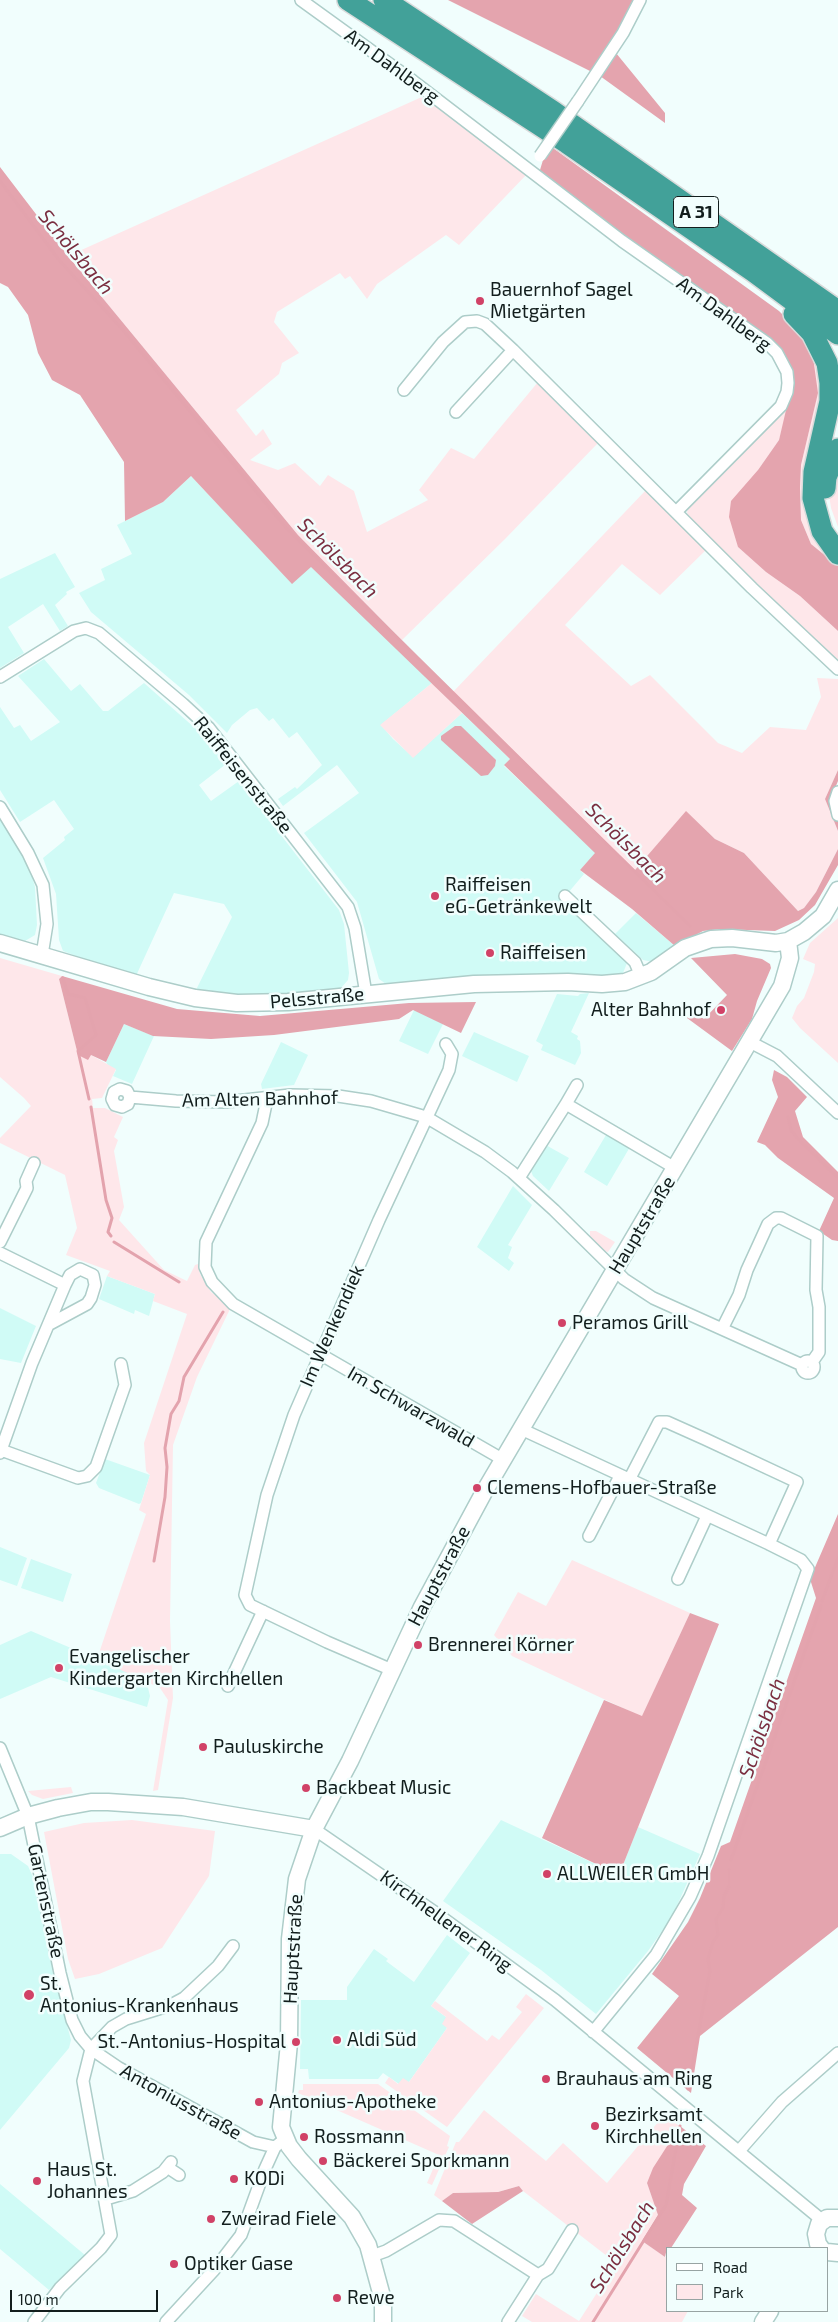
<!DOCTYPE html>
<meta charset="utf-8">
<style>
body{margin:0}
#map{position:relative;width:838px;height:2322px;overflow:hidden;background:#f1fefd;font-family:"Exo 2",sans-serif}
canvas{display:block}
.legend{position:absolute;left:666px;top:2247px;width:162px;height:65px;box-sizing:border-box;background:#f1fefd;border:1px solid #98a4a3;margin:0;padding:6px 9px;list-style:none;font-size:15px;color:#121e1d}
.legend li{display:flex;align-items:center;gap:10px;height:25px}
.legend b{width:25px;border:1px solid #98a4a3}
.scale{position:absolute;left:10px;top:2290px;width:148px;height:22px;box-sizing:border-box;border:2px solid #121e1d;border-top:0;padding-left:6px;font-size:15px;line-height:18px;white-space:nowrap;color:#121e1d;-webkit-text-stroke:4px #f1fefd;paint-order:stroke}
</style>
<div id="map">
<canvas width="838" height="2322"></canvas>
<ul class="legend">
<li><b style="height:6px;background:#fff"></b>Road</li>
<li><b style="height:14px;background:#fee7ea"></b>Park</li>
</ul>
<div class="scale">100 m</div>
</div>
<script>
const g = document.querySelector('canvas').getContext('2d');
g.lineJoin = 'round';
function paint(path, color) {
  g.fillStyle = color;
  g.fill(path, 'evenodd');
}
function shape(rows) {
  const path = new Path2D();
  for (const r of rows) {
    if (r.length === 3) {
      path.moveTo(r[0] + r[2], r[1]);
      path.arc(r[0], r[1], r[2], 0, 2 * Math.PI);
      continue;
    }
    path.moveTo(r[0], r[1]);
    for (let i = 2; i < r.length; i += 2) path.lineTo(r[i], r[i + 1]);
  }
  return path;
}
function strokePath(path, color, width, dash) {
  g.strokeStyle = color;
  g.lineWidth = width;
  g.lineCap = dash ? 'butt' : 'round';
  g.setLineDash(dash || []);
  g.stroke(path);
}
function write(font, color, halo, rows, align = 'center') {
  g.font = font + ' "Exo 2",sans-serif';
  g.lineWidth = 5;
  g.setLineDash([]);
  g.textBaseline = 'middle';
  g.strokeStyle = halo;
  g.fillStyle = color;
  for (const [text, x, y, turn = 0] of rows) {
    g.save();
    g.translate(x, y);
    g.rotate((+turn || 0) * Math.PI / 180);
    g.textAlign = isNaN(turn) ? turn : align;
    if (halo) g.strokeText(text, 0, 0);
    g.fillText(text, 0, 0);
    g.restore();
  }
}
const built = shape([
 [191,476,292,583,311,566,432,683,381,725,393,739,413,757,462,713,510,759,504,766,596,853,580,870,584,874,562,900,627,963,623,973,610,975,470,977,386,984,379,979,357,902,304,833,359,793,337,765,283,806,278,799,295,787,297,789,322,765,297,732,289,738,273,718,269,721,257,708,250,710,232,725,227,733,189,695,91,612,79,593,105,580,101,569,132,554,117,525,163,502],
 [55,553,75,587,66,592,67,594,55,605,68,626,60,631,43,604,8,627,24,653,0,668,0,579],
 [44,659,71,691,80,684,103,711,108,711,144,683,204,736,226,764,199,785,211,801,239,781,339,910,344,924,349,973,348,980,341,988,263,997,195,992,232,917,224,904,174,893,135,978,63,951,59,940,56,894,43,858,65,840,64,837,74,829,54,800,20,822,0,790,0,707,14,728,20,725,31,741,60,722,18,676],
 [0,819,29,866,35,887,37,925,35,935,25,941,0,935],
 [636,913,675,946,653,962,643,960,615,934],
 [589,993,571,1032,578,1036,577,1039,580,1041,581,1053,575,1065,541,1050,543,1045,536,1041,557,994,578,996,580,994],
 [414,1010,443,1024,428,1054,399,1041],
 [124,1024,154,1036,132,1084,113,1076,116,1070,108,1066,106,1062],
 [474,1032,529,1056,517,1082,462,1056],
 [281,1042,308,1055,294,1085,262,1089,261,1084],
 [606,1135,613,1136,630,1147,607,1186,584,1172],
 [544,1144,569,1158,549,1191,533,1176,531,1171],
 [513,1186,532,1205,508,1245,512,1247,508,1258,514,1263,509,1271,477,1247],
 [107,1276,155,1294,149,1316,135,1310,134,1314,99,1299],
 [0,1308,36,1326,21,1363,0,1359],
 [105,1459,150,1475,141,1503,139,1504,99,1488,96,1483],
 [0,1547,27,1558,17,1586,0,1580],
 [31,1559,72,1574,63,1602,21,1588],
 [31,1631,146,1680,150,1696,147,1707,51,1677,0,1699,0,1645],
 [501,1820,619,1875,638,1827,700,1854,672,1917,648,1951,596,2014,541,1970,443,1901],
 [0,1854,11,1854,28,1866,38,1888,52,1969,71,2040,69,2048,0,2130],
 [447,1935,470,1953,431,2006,446,2017,447,2028,409,2082,399,2084,383,2073,378,2079,309,2079,308,2069,300,2069,301,2000,347,2000,347,1987,374,1949,388,1959,386,1961,414,1982],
 [0,2184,85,2255,49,2290,0,2249]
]);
const green = shape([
 [424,96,528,173,459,245,446,235,377,284,367,299,350,276,345,279,340,273,277,312,274,322,299,353,282,363,279,374,236,410,256,436,263,429,272,444,250,460,278,470,295,463,320,486,328,475,354,491,367,532,428,500,419,490,451,448,474,459,538,382,598,443,505,539,402,640,298,535,68,256],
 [795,327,811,341,825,383,810,474,838,560,838,566,811,544,801,520,800,488,801,465,818,392],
 [791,395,779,440,758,470,738,547,766,572,800,596,838,631,838,664,689,517,687,513,688,508],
 [838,456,838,527,831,508,829,495],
 [646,490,707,549,660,595,622,564,565,625,631,686,650,675,718,743,742,753,770,727,806,730,821,697,817,678,838,679,838,770,825,799,838,831,838,849,816,892,804,908,798,911,744,853,715,839,686,812,635,870,453,692],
 [432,683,462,713,413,758,380,725],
 [838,918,838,1063,800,1028,792,1018,797,1006,804,998,814,972,815,964,803,959,810,943],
 [0,958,62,976,59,979,78,1055,91,1055,116,1069,102,1098,92,1099,93,1108,105,1108,123,1117,114,1137,118,1140,114,1151,124,1207,119,1220,164,1270,187,1281,195,1265,198,1264,200,1274,211,1292,231,1307,197,1377,173,1445,170,1621,173,1698,158,1790,153,1791,168,1700,160,1688,97,1659,146,1514,139,1510,150,1475,146,1471,144,1443,187,1314,153,1301,155,1294,107,1276,110,1271,66,1255,77,1228,65,1175,0,1143,0,1138,31,1106,24,1098,0,1077],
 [590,1231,596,1231,615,1242,608,1252,603,1251,590,1240],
 [572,1560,690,1613,642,1717,512,1656,494,1635,518,1592,546,1606],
 [71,1787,73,1793,43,1799,32,1795,28,1791],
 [132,1820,215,1831,209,1876,162,1948,99,1974,75,1979,68,1959,44,1832,84,1823],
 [526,1994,544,2008,447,2127,385,2083,389,2077,398,2084,403,2078,409,2082,447,2028,442,2024,446,2017,431,2006,435,2001,487,2041,492,2035,499,2040,522,2012,516,2007],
 [303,2084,378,2084,450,2136,447,2146,449,2147,432,2185,427,2183,439,2155,298,2093,299,2090,303,2090],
 [484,2110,546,2161,563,2143,607,2183,664,2115,681,2127,647,2183,658,2215,642,2241,667,2258,667,2311,688,2311,682,2322,532,2322,522,2316,536,2294,579,2321,616,2263,523,2191,519,2186,498,2192,453,2193,442,2201,434,2195,456,2142,459,2142]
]);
const forest = shape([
 [448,0,636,0,620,32,592,72],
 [616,53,665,113,665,123,600,76],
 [553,148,779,311,795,327,813,357,818,393,801,465,800,488,801,520,811,544,838,566,838,631,800,596,766,572,738,547,729,517,731,501,758,470,779,440,794,376,789,363,777,345,547,179,540,170,543,160],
 [0,167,68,256,298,535,453,692,635,870,686,811,715,839,744,853,798,911,804,908,816,892,838,849,838,865,815,905,799,920,775,931,720,929,703,931,675,946,632,909,580,870,595,853,504,765,510,759,311,567,292,584,191,476,163,502,125,521,124,462,80,395,52,380,38,353,28,315,8,287,0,283],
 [838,770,838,781,830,800,838,822,838,831,825,799],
 [735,954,762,959,770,964,771,968,757,1001,752,1019,732,1051,687,1018,692,1011,704,1019,727,995,691,958],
 [62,976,177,1009,260,1016,409,1003,476,1002,461,1033,413,1010,399,1019,274,1035,211,1039,153,1036,124,1024,106,1062,91,1055,88,1060,78,1055,59,979],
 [774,1070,787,1077,807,1097,795,1111,803,1137,838,1172,838,1241,832,1240,819,1231,834,1198,778,1158,765,1145,757,1142,778,1097,772,1080],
 [838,1514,838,1927,700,2036,691,2093,637,2048,679,1996,652,1974,688,1922,700,1898,721,1846,730,1842,816,1598,810,1579],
 [690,1613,719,1624,619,1875,542,1838,604,1700,642,1716],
 [680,2126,706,2146,684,2184,682,2195,697,2208,671,2248,667,2248,665,2257,642,2241,658,2215,647,2183,653,2168],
 [519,2186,523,2191,472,2224,442,2201,453,2193,498,2192]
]);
const water = shape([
 [455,726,461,726,496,760,495,766,488,775,481,776,441,740,441,736]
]);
const stream = shape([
 [0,181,59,260,122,329,287,529,690,926],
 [63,978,68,994,85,998,96,1035,78,1051,89,1099],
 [91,1107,106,1200,112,1218,108,1232,111,1236],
 [788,1117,791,1130,798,1139,838,1178],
 [114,1242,179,1282],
 [154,1561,165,1497,167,1467,165,1448,171,1414,179,1401,184,1377,223,1312],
 [822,1601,838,1558],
 [731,1860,821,1606],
 [688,2089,710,1971,708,1959,713,1942,718,1935,716,1919,723,1908,724,1896,729,1886,729,1870],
 [593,2322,666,2205,680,2126]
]);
const street = shape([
 [301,0,413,81,622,241,767,343,777,353,787,372,788,383,787,392,781,406,676,512],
 [578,101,623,33,640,0],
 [404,390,443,342,465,322,477,321,485,324,513,350],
 [456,412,513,350,752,588,838,669],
 [0,677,74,631,86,628,99,633,183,704,209,728,348,907,355,928,366,994],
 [838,792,835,801,838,815],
 [0,807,28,853,43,885,47,924,42,955],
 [565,896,635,962,641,976],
 [750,1042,777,1056,838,1113],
 [130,1097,127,1091,120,1089,114,1092,112,1099,115,1105,122,1107,128,1104,130,1097,176,1101,226,1102,290,1095,338,1096,371,1101,426,1117,485,1152,512,1172,554,1210,624,1279,653,1298,802,1365],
 [267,1099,262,1123,206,1242,205,1267,212,1282,233,1304,502,1459],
 [566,1104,577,1085],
 [519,1178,566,1104,675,1168],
 [0,1242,27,1188,26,1181,34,1163],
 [0,1253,65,1285],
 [722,1329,739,1295,747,1270,768,1224,776,1218,781,1218,817,1236,816,1290,819,1307,819,1352,812,1362],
 [808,1367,6],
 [521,1429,769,1544,801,1560,808,1569,708,1856,690,1897,656,1955,593,2032],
 [1,1450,78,1478,87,1476,96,1467,125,1385,121,1364],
 [0,1453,32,1363,65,1285,70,1275,80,1269,93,1275,95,1285,91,1298,87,1304,48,1325],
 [629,1480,659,1422,667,1422,705,1439,797,1482,769,1544],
 [589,1536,620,1476],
 [678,1579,707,1516],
 [392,1670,327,1642,250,1605,245,1595,267,1495,294,1415,379,1220,449,1070,452,1054,446,1044],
 [228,1686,263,1611],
 [0,1748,28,1816,60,1973,72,2020,80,2036,91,2049,119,2068,253,2142,275,2147],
 [314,1829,433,1911,555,2000,823,2221],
 [739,2151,782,2102,838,2053],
 [167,2167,179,2175],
 [106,2199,133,2191,163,2172,171,2162],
 [372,2256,386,2251,439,2220,454,2221,538,2275,508,2322],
 [538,2275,548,2269,572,2230],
 [34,2322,60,2288,101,2248,111,2235,83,2081,91,2049,112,2027,126,2019,171,2005,184,1998,218,1966,233,1946],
 [166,2322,214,2270,241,2235,265,2169,275,2147,280,2143]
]);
const secondary = shape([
 [0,943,149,987,195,998,237,1003,288,1002,474,984,568,982,602,984,625,982,651,972,685,948,711,939,732,938,776,943,788,941,804,932,823,916,838,890],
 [0,1828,28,1816,58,1808,91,1802,108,1802,183,1807,314,1829],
 [821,2248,818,2244,816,2234,819,2224,827,2218,838,2218],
 [827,2252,838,2253],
 [383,2322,383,2300,368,2245,352,2217,299,2159,289,2146,281,2127,289,2043,290,1939,297,1879,314,1829,350,1761,422,1607,484,1492,782,986,790,958,788,941],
 [763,2322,770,2311]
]);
const highway = shape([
 [348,0,567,143,753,271,838,334],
 [384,0,554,112,838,311],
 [794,314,812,333,827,363,830,383,830,401,814,472,813,498,822,531,838,554],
 [825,488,826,477,838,449]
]);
const streetBridge = shape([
 [540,156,578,101]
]);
const markers = [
 [480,301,5,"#d14267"],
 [435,896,5,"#d14267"],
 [490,953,5,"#d14267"],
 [721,1010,5,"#d14267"],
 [562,1323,5,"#d14267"],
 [477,1488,5,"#d14267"],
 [418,1645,5,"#d14267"],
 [59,1668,5,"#d14267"],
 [203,1747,5,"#d14267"],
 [306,1788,5,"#d14267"],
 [547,1874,5,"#d14267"],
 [29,1995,6,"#d14267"],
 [337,2040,5,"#d14267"],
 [296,2042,5,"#d14267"],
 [546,2079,5,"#d14267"],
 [259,2102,5,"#d14267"],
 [595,2126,5,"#d14267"],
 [304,2137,5,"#d14267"],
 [323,2161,5,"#d14267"],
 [234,2179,5,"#d14267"],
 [37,2181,5,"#d14267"],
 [211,2219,5,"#d14267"],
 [174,2264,5,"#d14267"],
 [337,2298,5,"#d14267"]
];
const shields = [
 [696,212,45]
];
const shieldNames = [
 ["A 31",696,212]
];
const streetNames = [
 ["Am Dahlberg",392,66,36],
 ["Am Dahlberg",724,314,36],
 ["Raiffeisenstraße",243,775,51],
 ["Pelsstraße",317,998,-5],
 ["Am Alten Bahnhof",260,1099,-1],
 ["Hauptstraße",642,1225,-59],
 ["Im Wenkendiek",332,1326,-66],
 ["Im Schwarzwald",411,1407,30],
 ["Hauptstraße",439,1576,-62],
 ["Gartenstraße",46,1901,78],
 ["Kirchhellener Ring",446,1921,36],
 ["Hauptstraße",293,1949,-87],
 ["Antoniusstraße",181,2102,29]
];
const poiNames = [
 ["Bauernhof Sagel",490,290],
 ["Mietgärten",490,312],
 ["Raiffeisen",445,885],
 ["eG-Getränkewelt",445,907],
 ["Raiffeisen",500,953],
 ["Alter Bahnhof",711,1010,"right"],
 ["Peramos Grill",572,1323],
 ["Clemens-Hofbauer-Straße",487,1488],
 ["Brennerei Körner",428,1645],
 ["Evangelischer",69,1657],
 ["Kindergarten Kirchhellen",69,1679],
 ["Pauluskirche",213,1747],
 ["Backbeat Music",316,1788],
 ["ALLWEILER GmbH",557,1874],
 ["St.",40,1984],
 ["Antonius-Krankenhaus",40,2006],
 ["Aldi Süd",347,2040],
 ["St.-Antonius-Hospital",286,2042,"right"],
 ["Brauhaus am Ring",556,2079],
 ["Antonius-Apotheke",269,2102],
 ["Bezirksamt",605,2115],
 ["Kirchhellen",605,2137],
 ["Rossmann",314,2137],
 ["Bäckerei Sporkmann",333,2161],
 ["Haus St.",47,2170],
 ["Johannes",47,2192],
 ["KODi",244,2179],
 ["Zweirad Fiele",221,2219],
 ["Optiker Gase",184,2264],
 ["Rewe",347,2298]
];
const waterNames = [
 ["Schölsbach",76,252,50],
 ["Schölsbach",338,558,45],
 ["Schölsbach",626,843,45],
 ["Schölsbach",762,1728,-71],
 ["Schölsbach",622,2247,-58]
];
paint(built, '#d0fbf6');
paint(green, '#fee7ea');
paint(forest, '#e4a4ae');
paint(water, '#e3a3ad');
strokePath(stream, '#e3a3ad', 3);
strokePath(street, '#adcdc9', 14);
strokePath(secondary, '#adcdc9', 19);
strokePath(highway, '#d9dbdb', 24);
strokePath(street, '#fff', 11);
strokePath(secondary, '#fff', 16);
strokePath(highway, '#42a199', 21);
strokePath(streetBridge, '#adcdc9', 14, []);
strokePath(streetBridge, '#fff', 11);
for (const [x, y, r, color] of markers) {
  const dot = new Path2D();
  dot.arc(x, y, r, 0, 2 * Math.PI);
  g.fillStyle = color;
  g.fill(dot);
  strokePath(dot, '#f1fefd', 2);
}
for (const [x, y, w] of shields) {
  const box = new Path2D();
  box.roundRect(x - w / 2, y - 15.5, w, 31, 4);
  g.fillStyle = '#f1fefd';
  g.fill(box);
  strokePath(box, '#121e1d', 1);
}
write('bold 18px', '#121e1d', null, shieldNames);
write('19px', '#121e1d', '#f1fefd', streetNames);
write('19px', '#121e1d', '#f1fefd', poiNames, 'left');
write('italic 20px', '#7a2e40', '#f1fefd', waterNames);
</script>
